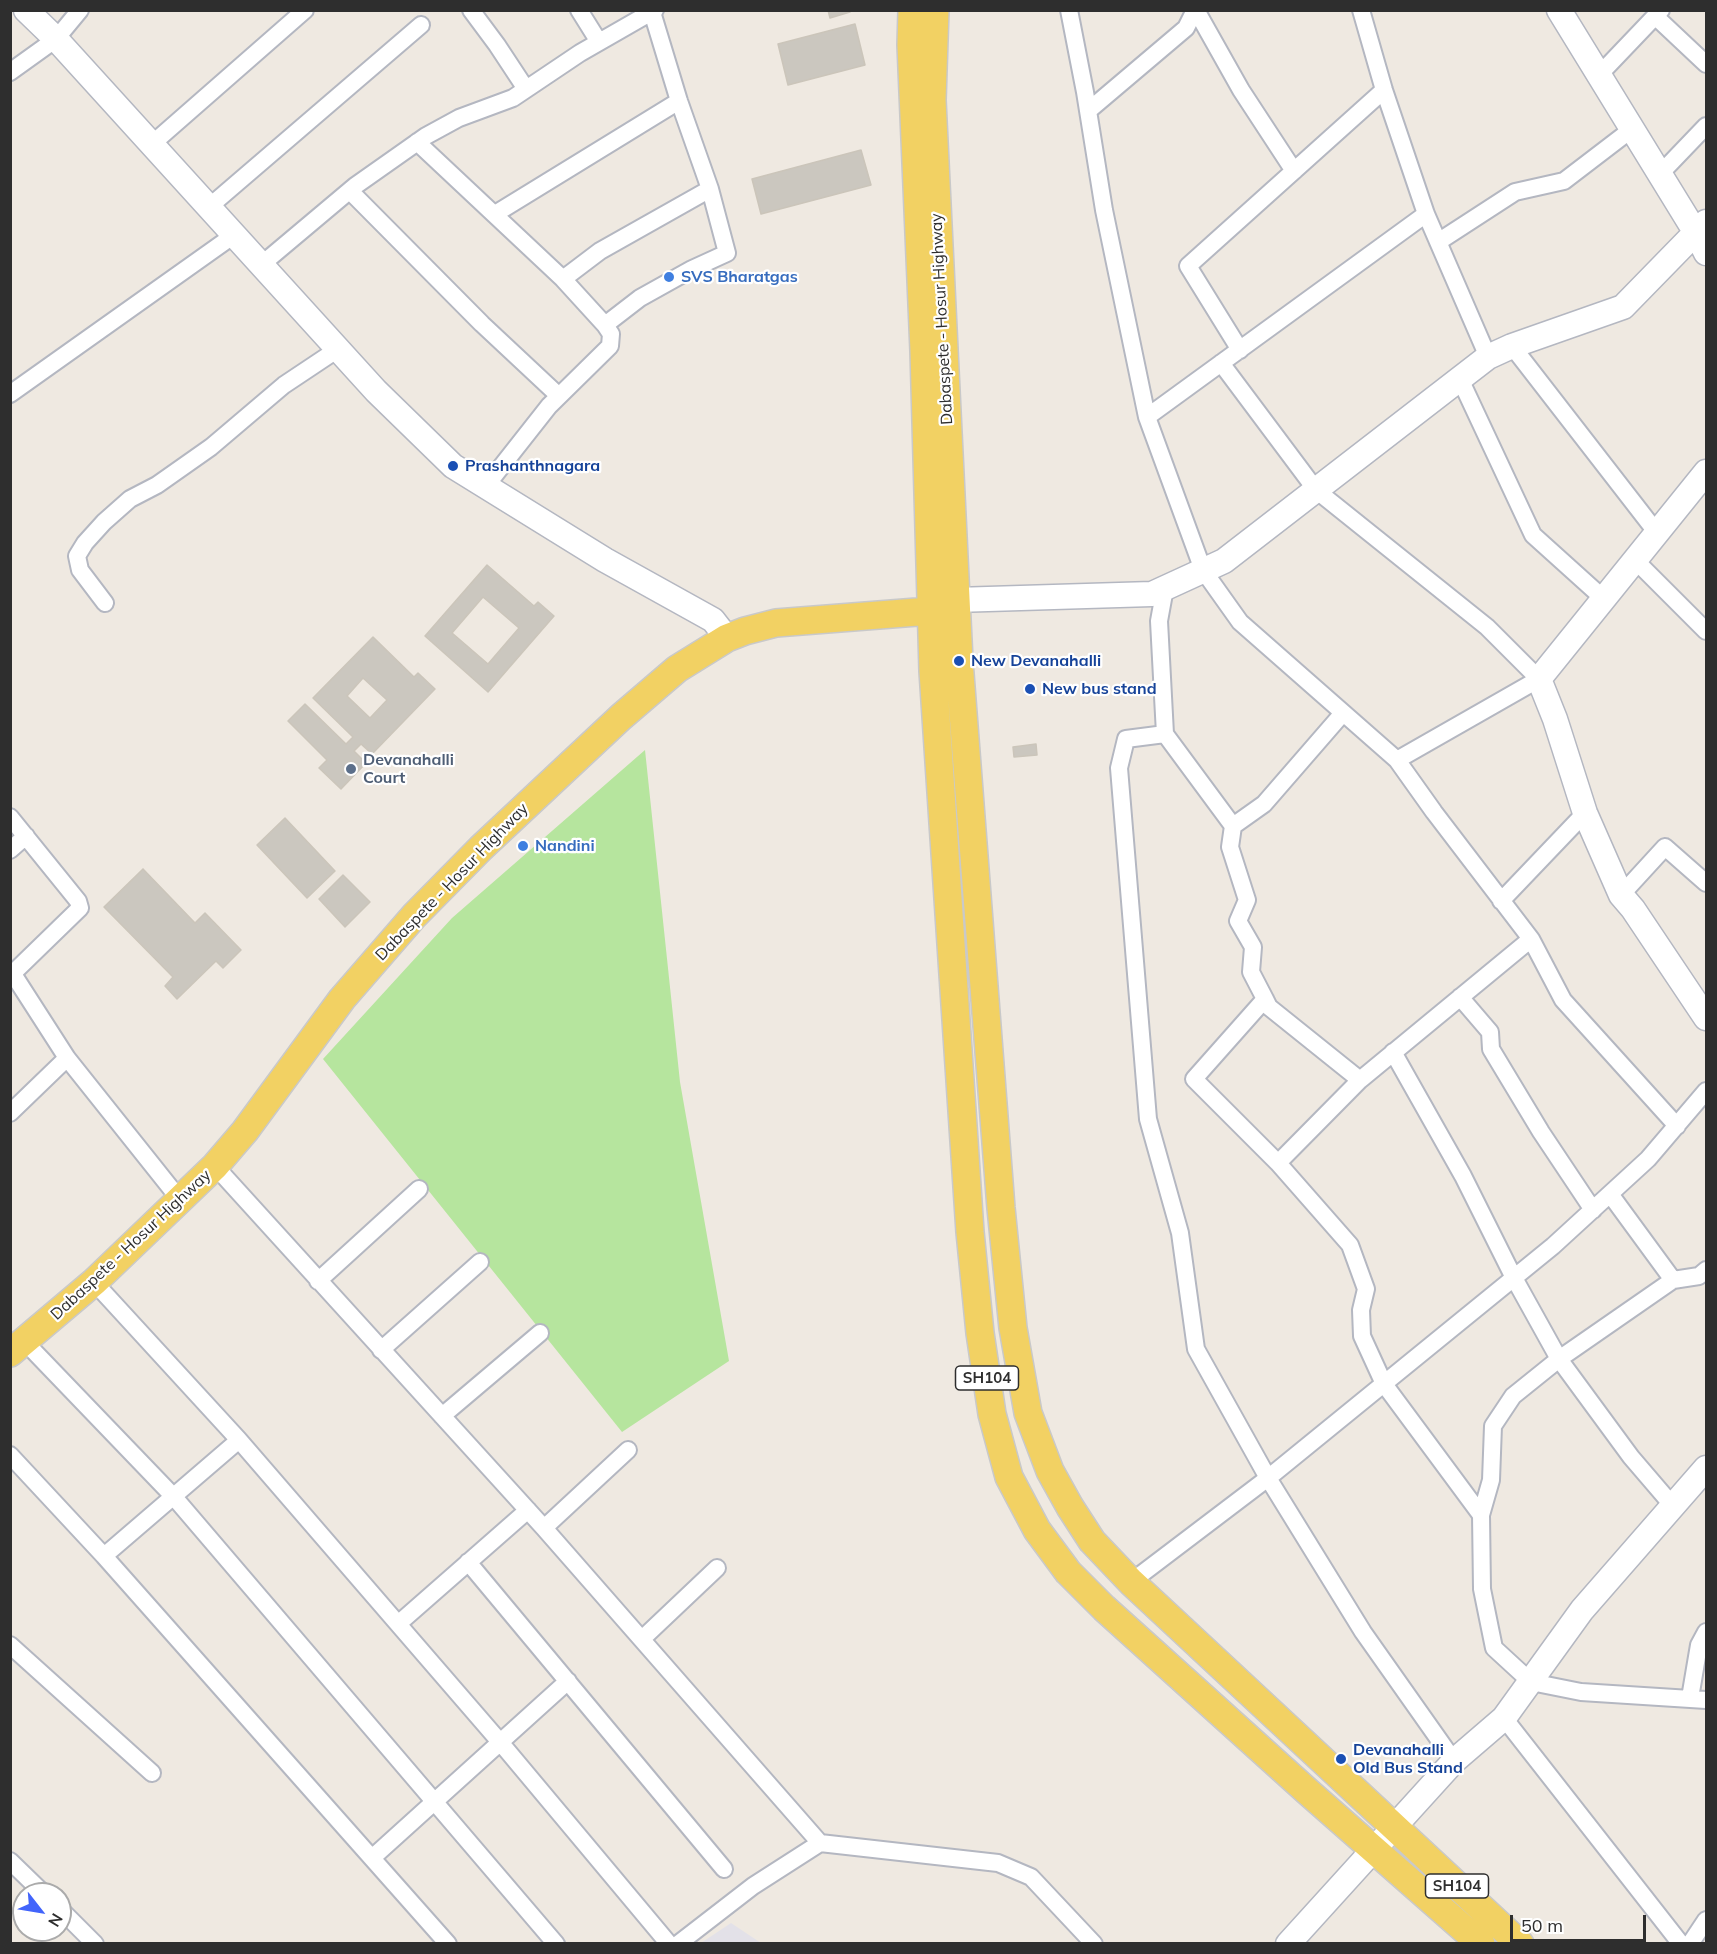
<!DOCTYPE html>
<style>
body{margin:0}
#map{position:relative;width:1717px;height:1954px;overflow:hidden;background:#efe9e1;font-family:Mulish,sans-serif}
canvas{display:block}
.frame{position:absolute;inset:0;border:12px solid #2e2e2e;pointer-events:none}
.north{position:absolute;left:12px;top:1882px;width:60px;height:60px;box-sizing:border-box;background:#fff;border:2px solid #ababab;border-radius:50%;rotate:121deg;font-size:16px;font-weight:700;line-height:24px;text-align:center;color:#2e2e2e}
.north::after{content:'';display:block;margin:auto;width:21px;height:27px;background:#4264fb;clip-path:polygon(50% 0,100% 100%,50% 72%,0 100%)}
.scale{position:absolute;left:1510px;top:1915px;width:136px;height:27px;box-sizing:border-box;border:3px solid #2e2e2e;border-top:0;padding-left:8px;font-size:18px;line-height:21px;white-space:nowrap;color:#2e2e2e;-webkit-text-stroke:4px #fff;paint-order:stroke}
</style>
<div id="map">
<canvas width="1717" height="1954"></canvas>
<div class="frame"></div>
<div class="north">N</div>
<div class="scale">50 m</div>
</div>
<script>
const g = document.querySelector('canvas').getContext('2d');
g.lineJoin = 'round';
function paint(path, color) {
  g.fillStyle = color;
  g.fill(path, 'evenodd');
}
function shape(rows) {
  const path = new Path2D();
  for (const r of rows) {
    path.moveTo(r[0], r[1]);
    for (let i = 2; i < r.length; i += 2) path.lineTo(r[i], r[i + 1]);
  }
  return path;
}
function strokePath(path, color, width, dash) {
  g.strokeStyle = color;
  g.lineWidth = width;
  g.lineCap = dash ? 'butt' : 'round';
  g.setLineDash(dash || []);
  g.stroke(path);
}
function write(font, color, halo, rows, align = 'center') {
  g.font = font + ' Mulish,sans-serif';
  g.lineWidth = 4.5;
  g.setLineDash([]);
  g.textBaseline = 'middle';
  g.strokeStyle = halo;
  g.fillStyle = color;
  for (const [text, x, y, turn = 0] of rows) {
    g.save();
    g.translate(x, y);
    g.rotate((+turn || 0) * Math.PI / 180);
    g.textAlign = isNaN(turn) ? turn : align;
    if (halo) g.strokeText(text, 0, 0);
    g.fillText(text, 0, 0);
    g.restore();
  }
}
const industrial = shape([
 [731,1923,761,1943,701,1943]
]);
const green = shape([
 [645,750,680,1082,729,1361,622,1432,323,1059,452,918]
]);
const building = shape([
 [828,10,849,10,850,12,830,18,828,10],
 [855,24,865,65,788,85,778,44,855,24],
 [861,150,871,185,761,214,752,179,861,150],
 [487,565,534,606,538,602,554,616,488,692,425,636,487,565],
 [483,597,519,628,488,664,452,633,483,597],
 [373,637,414,677,418,673,435,689,372,754,361,744,354,751,366,763,341,789,319,768,327,760,288,721,305,704,346,744,353,737,313,698,373,637],
 [363,678,387,700,370,718,347,696,363,678],
 [1036,744,1037,755,1014,757,1013,747,1036,744],
 [285,818,335,871,307,898,257,845,285,818],
 [143,869,195,923,205,913,241,950,223,968,216,961,177,999,165,986,173,977,104,907,143,869],
 [343,875,370,902,345,927,319,899,343,875]
]);
const street = shape([
 [471,10,497,45,526,89],
 [579,10,599,42],
 [1069,10,1085,92,1104,210,1147,417,1203,570,1240,622,1397,760,1539,679,1487,627,1316,490,1221,363],
 [1196,10,1241,90,1294,171],
 [1361,10,1384,90,1426,214,1488,357],
 [1656,17,1706,64],
 [10,72,56,39,80,10],
 [1599,75,1661,10],
 [1088,111,1186,28,1195,10],
 [417,142,563,279,605,325,611,334,610,346,549,406,486,486],
 [152,144,305,10],
 [1660,174,1706,126],
 [350,191,482,324,559,396],
 [209,207,421,25],
 [495,214,679,101],
 [1438,242,1515,192,1564,181,1632,129],
 [261,265,355,186,426,136,459,118,513,98,580,53,655,10],
 [563,279,600,251,710,189],
 [605,325,640,298,692,269,727,253,710,189,679,101,652,12],
 [1512,346,1657,533],
 [1240,350,1188,266,1384,90],
 [1460,379,1533,535,1604,599],
 [10,394,234,235],
 [1147,417,1426,214],
 [1635,560,1706,631],
 [1165,588,1159,621,1165,734,1233,826,1264,804,1343,713],
 [105,603,80,570,77,556,85,543,104,522,130,499,157,485,211,447,284,385,338,349],
 [1165,734,1126,739,1119,768,1148,1119,1180,1233,1196,1349,1268,1478,1363,1632,1454,1761],
 [10,817,78,901,80,908,10,976],
 [1233,826,1230,847,1247,900,1238,921,1253,947,1251,972,1265,999,1269,1007,1360,1080],
 [10,850,26,836],
 [1621,895,1665,847,1706,883],
 [1501,901,1585,813],
 [1531,939,1563,1000,1677,1126],
 [13,974,67,1058,181,1201],
 [1460,997,1490,1032,1491,1049,1541,1132,1593,1210],
 [1265,999,1194,1079,1278,1163,1350,1245,1366,1289,1361,1310,1362,1336,1384,1384,1481,1515],
 [1393,1052,1463,1176,1514,1278,1559,1359,1631,1457,1673,1506],
 [10,1113,67,1058],
 [1278,1163,1360,1080,1531,939,1434,812,1397,760],
 [215,1166,544,1528,820,1843],
 [1610,1194,1673,1280],
 [1706,1270,1699,1276,1673,1280,1559,1359,1513,1396,1493,1426,1491,1480,1481,1515,1482,1589,1494,1648,1531,1682,1581,1692,1706,1700],
 [318,1281,419,1189],
 [94,1282,239,1440,500,1742,669,1944],
 [25,1342,174,1497,556,1944],
 [381,1350,480,1262],
 [442,1416,540,1333],
 [10,1455,104,1556,448,1944],
 [544,1528,628,1450],
 [104,1556,239,1440],
 [468,1562,724,1869],
 [1131,1582,1268,1478,1553,1246,1648,1159,1706,1091],
 [398,1624,528,1510],
 [642,1639,717,1568],
 [10,1645,152,1773],
 [1690,1698,1699,1645,1706,1632],
 [1504,1718,1681,1944],
 [372,1858,568,1681],
 [10,1861,44,1894],
 [60,1909,95,1944],
 [678,1944,753,1886,820,1843,998,1863,1031,1877,1094,1944],
 [1690,1944,1706,1920]
]);
const secondary = shape([
 [26,10,56,39,376,391,453,466,605,560,713,620,727,638],
 [1559,10,1696,233,1706,253],
 [1706,472,1539,679,1555,719,1585,813,1621,895,1633,909,1706,1018],
 [955,600,1152,594,1224,561,1488,357,1512,346,1623,307,1706,222],
 [1288,1944,1454,1761,1504,1718,1582,1610,1706,1468]
]);
const primary = shape([
 [912,10,911,45,924,351,933,671,970,1232,980,1333,992,1414,1009,1477,1037,1530,1068,1572,1104,1608,1307,1791,1481,1944],
 [935,10,932,100,959,661,1001,1208,1013,1328,1028,1413,1050,1471,1070,1507,1092,1541,1131,1582,1520,1944],
 [10,1353,94,1282,215,1166,245,1131,342,999,414,916,481,848,621,717,677,669,727,638,745,631,776,623,930,611,946,604]
]);
const markers = [
 [669,277,6,"#3f7fe0"],
 [453,466,6,"#1a4fb4"],
 [959,661,6,"#1a4fb4"],
 [1030,689,6,"#1a4fb4"],
 [351,769,6,"#5c6f8a"],
 [523,846,6,"#3f7fe0"],
 [1341,1759,6,"#1a4fb4"]
];
const shields = [
 [987,1378,63],
 [1457,1886,63]
];
const shieldNames = [
 ["SH104",987,1378],
 ["SH104",1457,1886]
];
const shopNames = [
 ["SVS Bharatgas",681,277],
 ["Nandini",535,846]
];
const streetNames = [
 ["Dabaspete - Hosur Highway",942,319,-93],
 ["Dabaspete - Hosur Highway",452,882,-46],
 ["Dabaspete - Hosur Highway",131,1245,-43]
];
const transitNames = [
 ["Prashanthnagara",465,466],
 ["New Devanahalli",971,661],
 ["New bus stand",1042,689],
 ["Devanahalli",1353,1750],
 ["Old Bus Stand",1353,1768]
];
const serviceNames = [
 ["Devanahalli",363,760],
 ["Court",363,778]
];
paint(industrial, '#e3e1e8');
paint(green, '#b6e59e');
paint(building, '#cbc7bf');
strokePath(building, '#cbc5ba', 1.5);
strokePath(street, '#b4b7c1', 20);
strokePath(secondary, '#b4b7c1', 27);
strokePath(primary, '#c9c9c9', 30);
strokePath(street, '#fff', 16);
strokePath(secondary, '#fff', 24);
strokePath(primary, '#f2d163', 27);
for (const [x, y, r, color] of markers) {
  const dot = new Path2D();
  dot.arc(x, y, r, 0, 2 * Math.PI);
  g.fillStyle = color;
  g.fill(dot);
  strokePath(dot, '#fff', 2);
}
for (const [x, y, w] of shields) {
  const box = new Path2D();
  box.roundRect(x - w / 2, y - 12, w, 24, 4.5);
  g.fillStyle = '#fff';
  g.fill(box);
  strokePath(box, '#2e2e2e', 1.5);
}
write('bold 15px', '#2e2e2e', null, shieldNames);
write('bold 16px', '#366cbe', '#fff', shopNames, 'left');
write('16px', '#2e2e2e', '#fff', streetNames);
write('bold 16px', '#164399', '#fff', transitNames, 'left');
write('bold 16px', '#4e5e75', '#fff', serviceNames, 'left');
</script>
